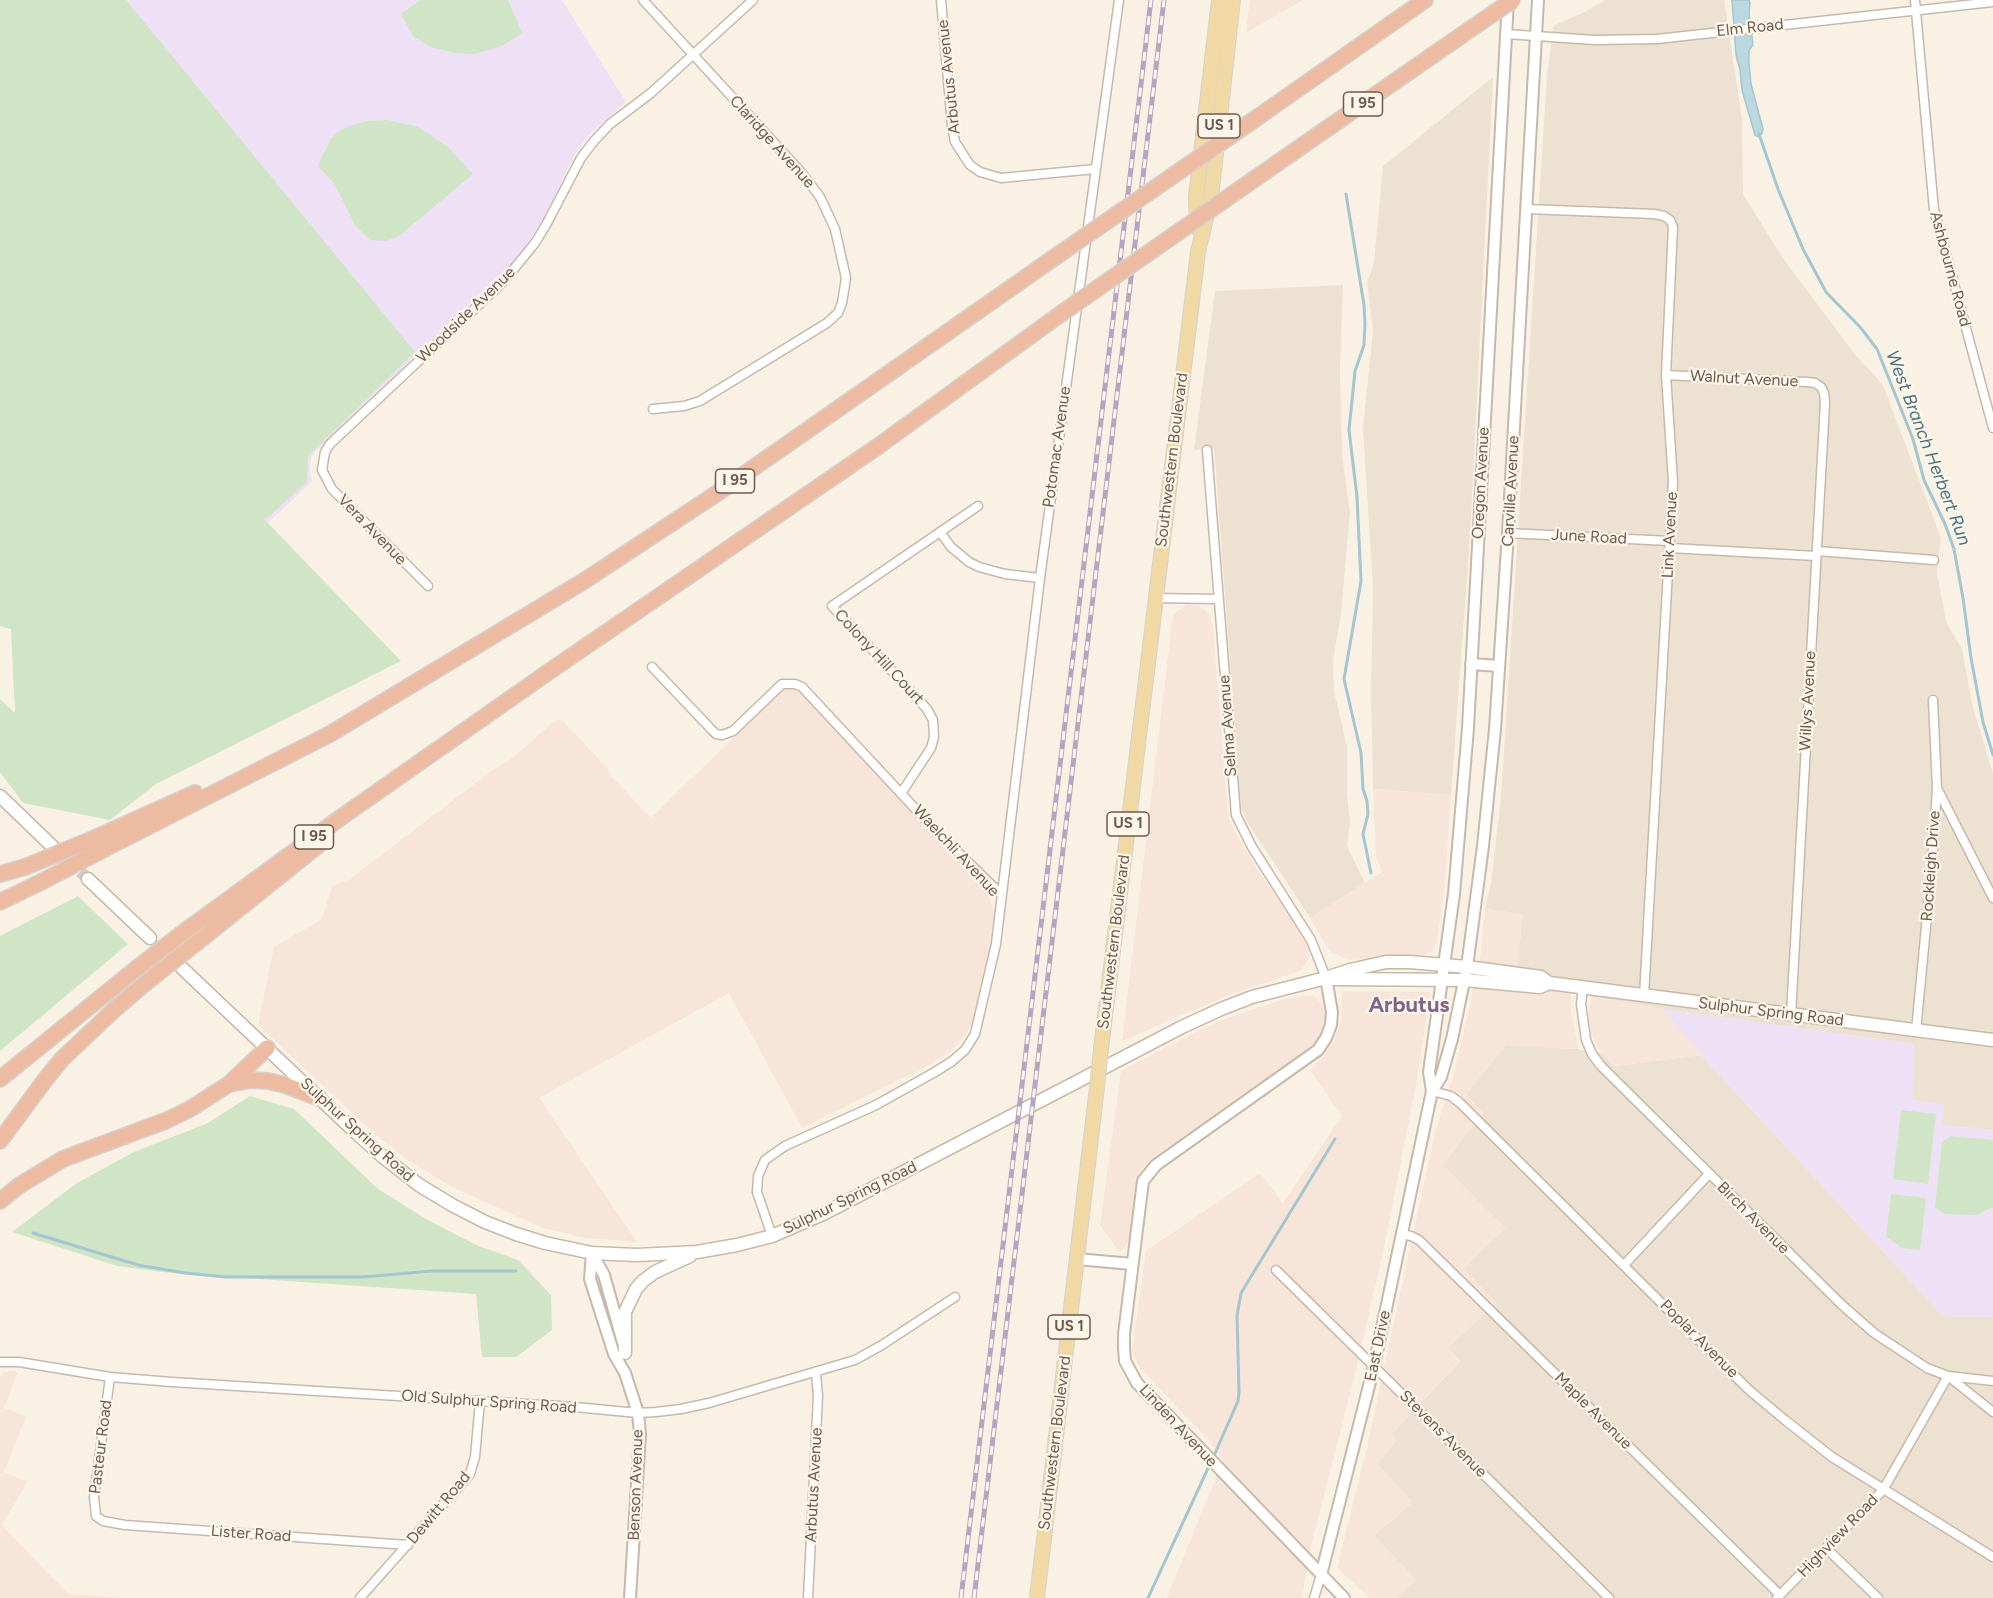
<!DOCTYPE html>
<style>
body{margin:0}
canvas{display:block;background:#f9f2e4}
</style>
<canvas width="1993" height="1598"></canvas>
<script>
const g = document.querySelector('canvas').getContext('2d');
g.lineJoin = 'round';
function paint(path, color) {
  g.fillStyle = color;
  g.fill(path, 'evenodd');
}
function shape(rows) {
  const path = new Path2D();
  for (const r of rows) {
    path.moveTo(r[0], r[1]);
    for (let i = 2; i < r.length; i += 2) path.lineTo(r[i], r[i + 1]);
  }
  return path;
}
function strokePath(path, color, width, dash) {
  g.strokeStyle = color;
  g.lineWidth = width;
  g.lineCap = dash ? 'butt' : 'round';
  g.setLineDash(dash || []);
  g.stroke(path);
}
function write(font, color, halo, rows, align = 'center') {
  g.font = font + ' Figtree,sans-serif';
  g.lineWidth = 4.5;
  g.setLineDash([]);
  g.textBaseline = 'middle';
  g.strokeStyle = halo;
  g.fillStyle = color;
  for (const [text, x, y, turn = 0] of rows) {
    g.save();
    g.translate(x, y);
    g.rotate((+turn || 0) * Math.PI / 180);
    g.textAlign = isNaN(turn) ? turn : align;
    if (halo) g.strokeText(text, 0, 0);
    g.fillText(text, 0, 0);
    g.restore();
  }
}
const residential = shape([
 [1605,0,1724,0,1742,119,1743,194,1782,257,1854,353,1883,385,1941,538,1937,573,1946,622,1962,649,1973,708,1993,773,1993,1130,1942,1125,1913,1100,1913,1044,1663,1009,1571,993,1473,990,1480,960,1517,965,1523,914,1485,909,1491,883,1501,798,1547,75,1554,25,1585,12],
 [1493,77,1470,536,1451,795,1373,789,1371,691,1373,589,1363,428,1373,330,1367,283,1374,263,1383,166],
 [1343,285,1340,370,1342,455,1350,512,1341,614,1333,660,1334,691,1347,747,1347,793,1350,822,1347,846,1365,883,1310,918,1248,823,1241,808,1214,448,1194,450,1215,291],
 [1506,1045,1578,1049,1601,1053,1615,1066,1701,1055,1943,1316,1993,1317,1993,1598,1396,1598,1416,1580,1374,1536,1412,1502,1377,1464,1396,1441,1392,1434,1460,1361,1448,1348,1464,1268,1505,1228,1442,1165,1483,1113,1466,1094]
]);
const commercial = shape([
 [1250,0,1303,0,1246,33],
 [1187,604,1201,607,1209,614,1213,627,1228,817,1237,836,1259,872,1303,935,1308,948,1309,959,1300,971,1229,995,1122,1041,1173,615],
 [787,689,795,690,802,694,934,834,976,874,988,891,995,920,985,987,976,1016,964,1037,951,1051,931,1064,802,1128,729,993,539,1098,637,1242,586,1238,543,1228,452,1187,409,1161,376,1135,258,1025,274,947,322,919,332,886,350,879,490,772,511,759,552,723,561,719,609,770,609,774,651,818,780,692],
 [1373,789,1451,795,1445,880,1437,943,1433,950,1427,954,1418,956,1349,960,1332,952,1327,946,1310,918,1382,872,1376,856],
 [1485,909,1523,914,1517,965,1480,960],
 [1473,990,1571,993,1571,1011,1578,1049,1506,1045,1466,1094,1483,1113,1443,1165,1505,1228,1464,1268,1497,1303,1448,1348,1460,1360,1392,1434,1396,1441,1377,1464,1413,1502,1374,1536,1417,1580,1396,1598,1370,1598,1337,1568,1366,1451,1435,1133,1455,1070],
 [1342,991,1430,992,1417,1080,1385,1243,1355,1374,1310,1550,1302,1598,1167,1598,1223,1460,1210,1442,1140,1368,1132,1352,1146,1251,1260,1173,1283,1203,1342,1116,1310,1070,1323,1056,1334,1041,1341,1019],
 [1307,995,1315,997,1321,1003,1326,1013,1325,1024,1320,1036,1313,1046,1303,1055,1152,1158,1142,1169,1137,1180,1129,1241,1120,1253,1100,1225,1121,1071,1185,1037,1227,1018,1287,998],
 [1592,997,1663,1009,1701,1055,1615,1066,1601,1053,1592,1036,1588,1015],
 [12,1371,18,1372,4,1408,26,1417,4,1472,27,1482,2,1525,68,1594,124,1598,0,1598,0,1377,3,1373]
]);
const education = shape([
 [0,0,562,0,626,102,589,135,575,154,542,222,517,258,317,450,311,457,310,464,310,475,313,481,180,605],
 [1663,1009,1914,1044,1913,1100,1944,1104,1942,1125,1993,1130,1993,1317,1943,1316,1701,1055]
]);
const green = shape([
 [0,0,126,0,415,352,308,456,307,482,265,520,401,661,156,784,110,820,23,803,0,772,0,699,15,713,11,629,0,626],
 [420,0,508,0,522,33,502,46,475,54,454,53,431,47,413,36,401,14],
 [387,120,416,126,430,135,448,147,473,174,399,236,386,241,370,240,355,225,334,183,318,166,331,138,344,128,366,121],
 [78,896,128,944,0,1051,0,936],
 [250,1096,294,1109,378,1189,426,1219,476,1245,518,1260,551,1295,552,1330,516,1357,482,1357,476,1294,171,1273,117,1266,12,1232,77,1183,134,1152,208,1123],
 [1901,1110,1936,1114,1928,1184,1893,1179],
 [1951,1136,1993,1140,1993,1207,1977,1215,1945,1214,1935,1208,1942,1142],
 [1891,1194,1926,1198,1920,1250,1902,1248,1886,1236]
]);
const water = shape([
 [1732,0,1749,0,1750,3,1749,13,1753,45,1749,50,1749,63,1751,84,1763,129,1762,133,1759,137,1755,135,1742,90,1740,70,1736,55,1732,0]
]);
const stream = shape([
 [1759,134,1778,189,1803,249,1826,292,1860,327,1877,349,1913,439,1924,480,1945,524,1954,549,1963,598,1971,658,1983,722,1993,755],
 [1346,194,1364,305,1365,324,1364,345,1355,371,1349,430,1357,497,1361,581,1344,679,1361,753,1363,789,1367,801,1368,814,1363,834,1371,873],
 [33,1233,138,1265,185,1273,226,1277,363,1277,432,1271,516,1271],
 [1213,1458,1238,1401,1239,1392,1237,1315,1241,1293,1335,1139],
 [1148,1598,1210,1464]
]);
const secondaryTunnel = shape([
 [54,847,88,879]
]);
const minor = shape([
 [643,0,800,171,820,197,835,229,846,278,842,303,838,313,827,323,700,401,684,406,653,409],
 [941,0,952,126,955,142,970,165,980,172,1001,178,1095,169],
 [1915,0,1934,210,1993,428],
 [1506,34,1595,40,1657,39,1993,2],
 [1527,209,1654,214,1664,216,1670,220,1673,227,1666,375,1673,482,1644,996],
 [1666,375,1807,382,1815,383,1821,387,1824,393,1825,403,1791,1015],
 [1207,450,1236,815,1252,847,1311,940,1326,978],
 [940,532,951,547,969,562,979,567,1005,574,1040,578],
 [1508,533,1670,541],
 [1670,548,1816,556],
 [1817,551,1934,560],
 [428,586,332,489,322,470,325,452,330,444,504,281,535,243,546,225,581,158,594,141,610,124,651,93,753,0],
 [1155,598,1218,599],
 [652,667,711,729,716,734,722,735,733,731,782,684,795,684,802,687,936,831,1002,895],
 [1937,788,1993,898],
 [902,792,931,748,934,737,933,720,927,709,832,606,978,506],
 [1583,987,1581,1004,1586,1040,1592,1054,1601,1066,1842,1305,1874,1333,1927,1368,1948,1376,1993,1381],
 [1916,1031,1932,864,1937,788,1933,700],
 [1432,1091,1451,1096,1460,1103,1749,1390,1785,1420,1832,1457,1993,1557],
 [1401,1234,1411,1236,1419,1240,1780,1595],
 [772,1236,757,1192,758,1176,765,1160,785,1146,876,1105,935,1072,951,1062,965,1050,975,1034,996,944,1040,578,1119,0],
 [1624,1265,1709,1174],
 [1276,1270,1609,1598],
 [0,1362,19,1362,110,1377,172,1382,575,1407,638,1413,656,1412,681,1409,709,1403,855,1360,882,1345,955,1297],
 [110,1377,94,1497,96,1516,103,1521,125,1525,408,1545],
 [1827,1549,1878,1598],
 [360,1598,470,1474,475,1457,480,1401],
 [808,1598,818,1396,816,1373],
 [1314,1598,1321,1575],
 [1777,1598,1883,1490,1948,1376,1993,1412]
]);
const tertiary = shape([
 [1471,664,1499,666],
 [1326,978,1332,1012,1331,1025,1326,1038,1318,1050,1156,1165,1143,1181,1124,1334,1124,1348,1125,1361,1137,1383,1344,1598],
 [1432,1091,1441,1077,1452,1039,1467,967,1483,846,1495,729,1508,533,1538,0],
 [592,1253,590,1279,614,1354,625,1373,638,1413,640,1434,630,1598],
 [592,1253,604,1275,623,1343],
 [1077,1259,1132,1264],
 [1321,1575,1374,1366,1432,1091,1429,1072,1454,894,1468,728,1508,0]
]);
const secondary = shape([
 [0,796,53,847],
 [88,879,150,938],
 [182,968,352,1129,382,1156,419,1185,452,1205,485,1222,516,1234,545,1243,592,1253,637,1255,697,1252,737,1245,772,1236,825,1213,1182,1027,1221,1009,1252,997,1326,978,1350,970,1386,962,1410,962,1467,967,1541,977,1549,983],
 [1333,979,1464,980,1540,987,1549,983,1993,1040],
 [625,1353,625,1312,636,1289,643,1281,655,1272,690,1256]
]);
const primary = shape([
 [1197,228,1196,196,1219,0],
 [1101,1049,1198,252,1211,198,1233,0],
 [1037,1598,1097,1087]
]);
const motorway = shape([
 [1258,117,1425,0],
 [1253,180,1472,28],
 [95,838,195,793],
 [106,848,330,734,584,581,719,492,1058,255],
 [0,874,25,867],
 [0,902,41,882],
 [188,929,343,816,547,673,877,447,1055,318],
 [200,940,321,843],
 [0,1079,136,969],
 [229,1084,251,1080,268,1081,285,1085,319,1098],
 [0,1141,45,1080,62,1059,115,1009,148,981],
 [0,1201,20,1185,63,1159,165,1121,190,1109,229,1084,267,1048]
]);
const rail = shape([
 [961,1598,1151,0],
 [974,1598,1164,0]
]);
const primaryBridge = shape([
 [1097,1087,1101,1049]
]);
const motorwayBridge = shape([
 [1472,28,1513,0],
 [1058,255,1258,117],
 [1055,318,1253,180],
 [25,867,95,838],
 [41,882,106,848],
 [136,969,188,929],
 [148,981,200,940]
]);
const shields = [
 [1363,104,39],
 [1219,126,42],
 [735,481,39],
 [1128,824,42],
 [314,837,39],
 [1069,1327,42]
];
const shieldNames = [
 ["I 95",1363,104],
 ["US 1",1219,126],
 ["I 95",735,481],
 ["US 1",1128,824],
 ["I 95",314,837],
 ["US 1",1069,1327]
];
const streetNames = [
 ["Elm Road",1750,28,-6],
 ["Arbutus Avenue",949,77,-96],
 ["Claridge Avenue",772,142,48],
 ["Ashbourne Road",1950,269,75],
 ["Woodside Avenue",466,315,-44],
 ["Walnut Avenue",1744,379,3],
 ["Potomac Avenue",1057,447,-82],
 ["Southwestern Boulevard",1172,460,-83],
 ["Oregon Avenue",1481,483,-87],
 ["Carville Avenue",1511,491,-87],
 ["Vera Avenue",372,530,46],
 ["Link Avenue",1670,535,-87],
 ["June Road",1589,537,3],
 ["Colony Hill Court",879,657,47],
 ["Willys Avenue",1808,701,-87],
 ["Selma Avenue",1228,726,-94],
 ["Waelchli Avenue",956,851,47],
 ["Rockleigh Drive",1931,866,-86],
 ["Southwestern Boulevard",1114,942,-83],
 ["Sulphur Spring Road",1771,1012,7],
 ["Sulphur Spring Road",357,1130,42],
 ["Sulphur Spring Road",850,1198,-26],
 ["Birch Avenue",1753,1218,45],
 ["Poplar Avenue",1699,1339,45],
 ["East Drive",1378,1346,-78],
 ["Old Sulphur Spring Road",489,1402,4],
 ["Maple Avenue",1593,1411,45],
 ["Linden Avenue",1178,1426,47],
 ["Stevens Avenue",1443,1434,45],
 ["Southwestern Boulevard",1055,1443,-83],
 ["Pasteur Road",101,1447,-83],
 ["Benson Avenue",636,1485,-88],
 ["Arbutus Avenue",814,1485,-87],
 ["Dewitt Road",439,1508,-50],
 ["Lister Road",251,1534,4],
 ["Highview Road",1838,1536,-46]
];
const waterNames = [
 ["West Branch Herbert Run",1928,448,69]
];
const districtNames = [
 ["Arbutus",1409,1006]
];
paint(residential, '#ede2d2');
paint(commercial, '#f8e5d9');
paint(education, '#efe1f5');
paint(green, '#cfe5c5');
paint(water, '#bbd8e0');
strokePath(water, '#a3c6d0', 1.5);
strokePath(stream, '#a3c6d0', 3);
strokePath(secondaryTunnel, '#d6ccbe', 12, [12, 6]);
strokePath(minor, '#c6b9aa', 11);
strokePath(tertiary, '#c6b9aa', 14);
strokePath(secondary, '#c8b9a8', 15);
strokePath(primary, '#d6d1cd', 16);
strokePath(motorway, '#d6d1cd', 18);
strokePath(minor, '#fff', 8);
strokePath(tertiary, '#fff', 10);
strokePath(secondary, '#fff', 12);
strokePath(primary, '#f0d9a4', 14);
strokePath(motorway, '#ecbba2', 15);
strokePath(rail, '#b6a5c1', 5);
strokePath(rail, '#fcf6ea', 3, [9]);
strokePath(primaryBridge, '#d6d1cd', 16, []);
strokePath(motorwayBridge, '#d6d1cd', 18, []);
strokePath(primaryBridge, '#f0d9a4', 14);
strokePath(motorwayBridge, '#ecbba2', 15);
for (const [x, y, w] of shields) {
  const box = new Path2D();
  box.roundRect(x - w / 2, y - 12, w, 24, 4.5);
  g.fillStyle = '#fcf6ea';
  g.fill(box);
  strokePath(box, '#6e5b4d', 1.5);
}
write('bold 15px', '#6e5b4d', null, shieldNames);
write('16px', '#6e5b4d', '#fcf6ea', streetNames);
write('italic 18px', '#4a737f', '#fcf6ea', waterNames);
write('bold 22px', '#80658b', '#fcf6ea', districtNames);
</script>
